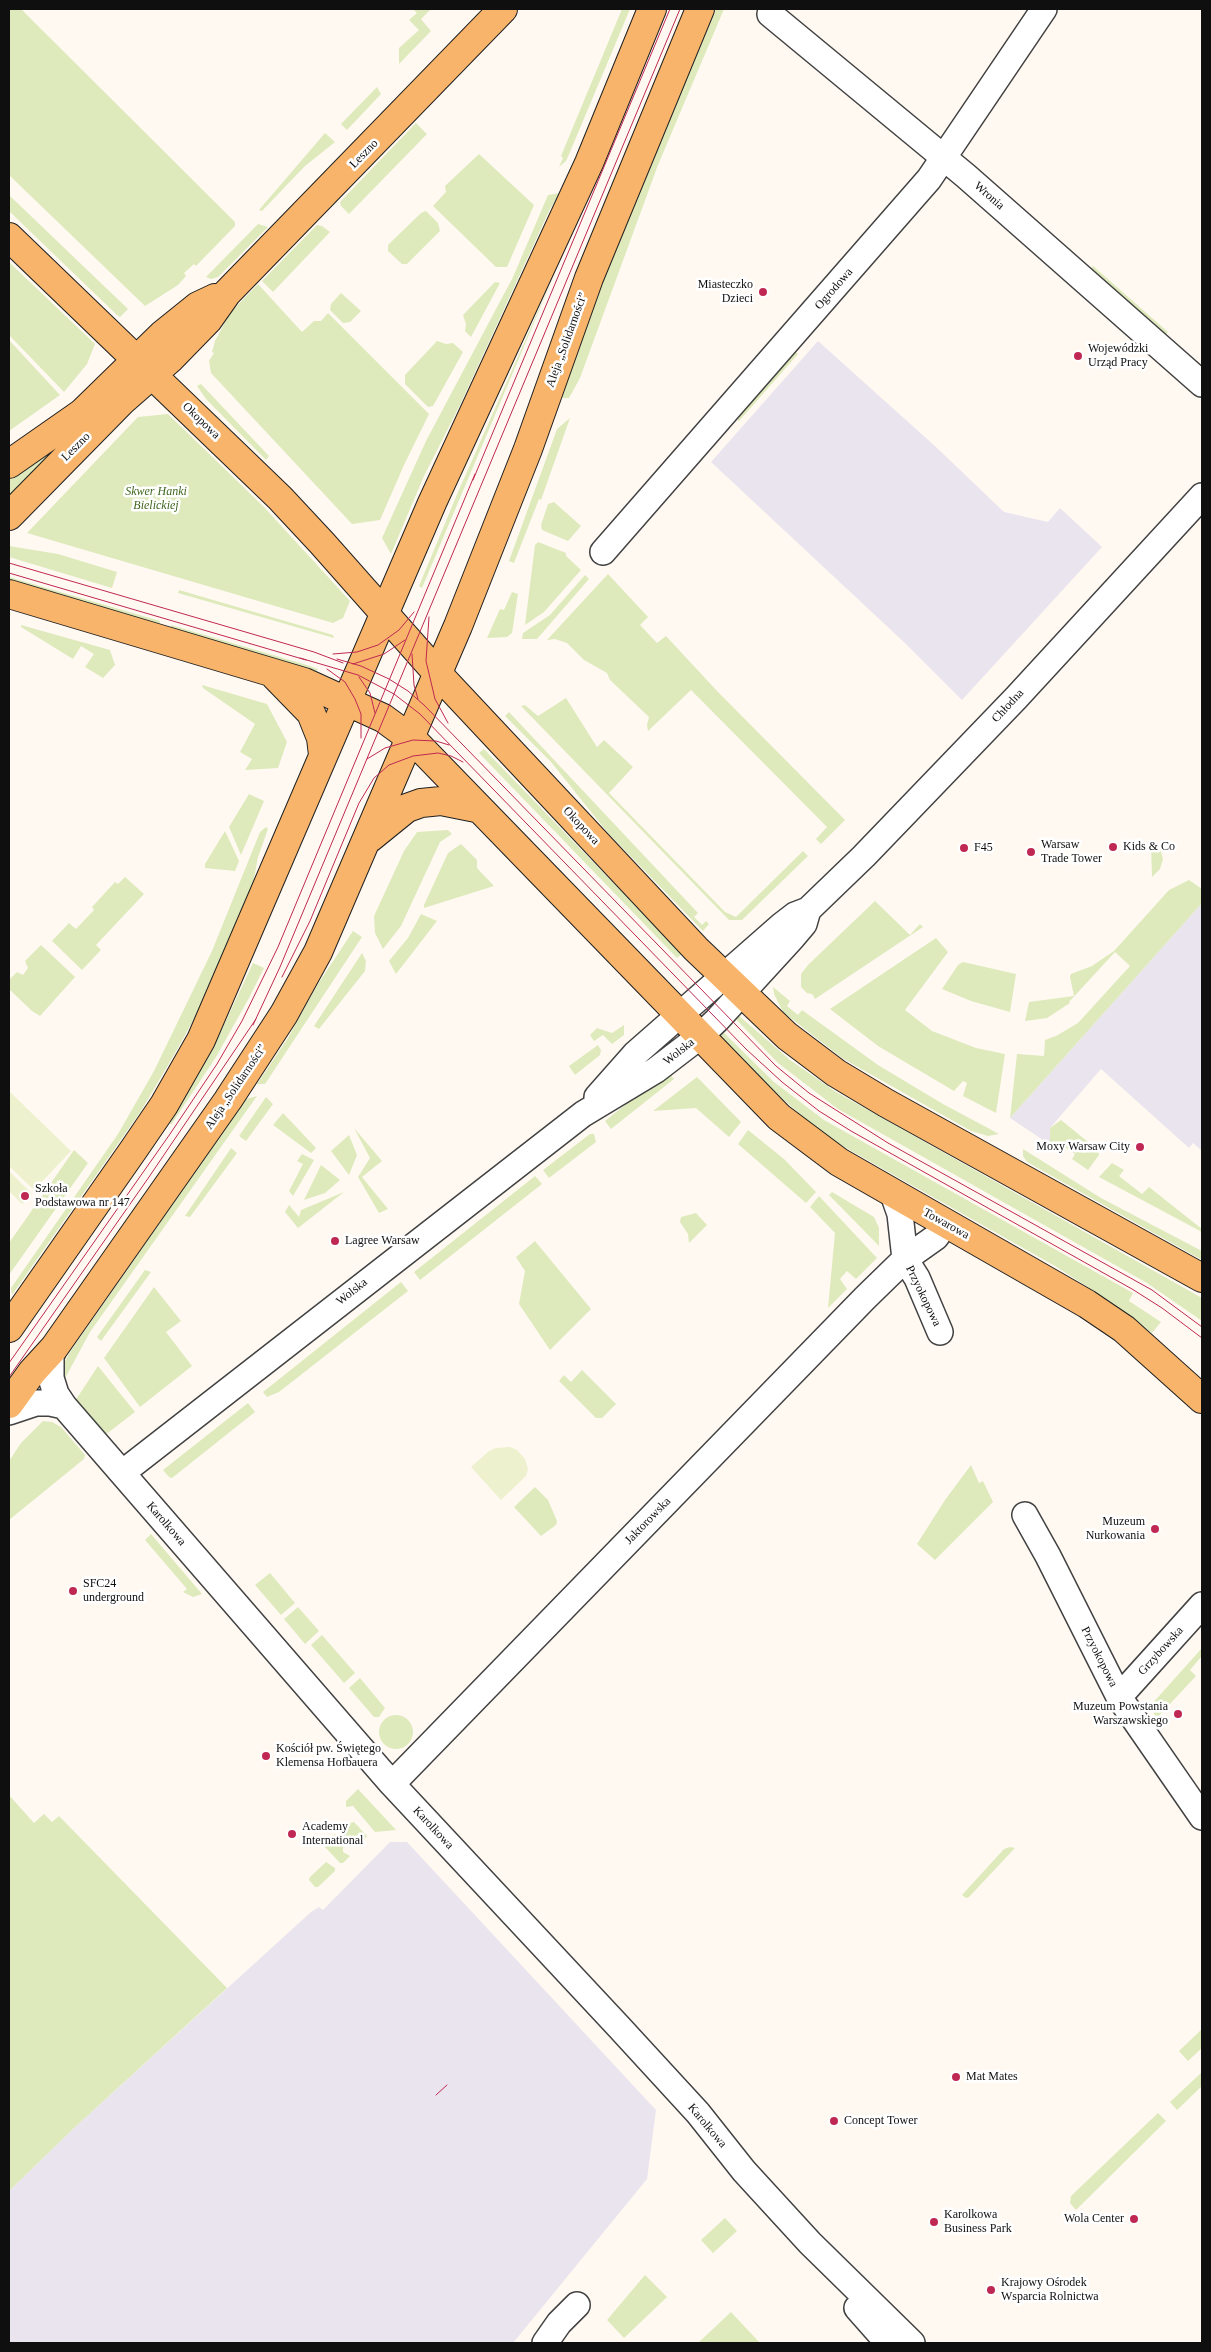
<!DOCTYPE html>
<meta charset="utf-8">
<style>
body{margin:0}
#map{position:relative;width:1211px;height:2352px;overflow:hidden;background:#fff9f2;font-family:Georgia,serif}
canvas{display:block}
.frame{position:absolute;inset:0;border:10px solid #0f0f0f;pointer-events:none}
</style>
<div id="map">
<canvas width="1211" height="2352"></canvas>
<div class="frame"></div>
</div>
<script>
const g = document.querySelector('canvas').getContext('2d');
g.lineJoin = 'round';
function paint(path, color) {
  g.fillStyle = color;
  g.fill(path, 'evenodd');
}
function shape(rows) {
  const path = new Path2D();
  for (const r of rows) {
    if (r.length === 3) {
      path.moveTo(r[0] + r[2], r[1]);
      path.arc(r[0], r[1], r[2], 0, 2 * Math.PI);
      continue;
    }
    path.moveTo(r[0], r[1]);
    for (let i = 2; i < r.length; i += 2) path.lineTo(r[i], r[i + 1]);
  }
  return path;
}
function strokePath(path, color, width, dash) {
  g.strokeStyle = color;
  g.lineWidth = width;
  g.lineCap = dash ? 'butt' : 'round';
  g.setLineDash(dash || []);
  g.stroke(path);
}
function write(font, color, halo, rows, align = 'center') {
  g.font = font + ' Georgia,serif';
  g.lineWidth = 5;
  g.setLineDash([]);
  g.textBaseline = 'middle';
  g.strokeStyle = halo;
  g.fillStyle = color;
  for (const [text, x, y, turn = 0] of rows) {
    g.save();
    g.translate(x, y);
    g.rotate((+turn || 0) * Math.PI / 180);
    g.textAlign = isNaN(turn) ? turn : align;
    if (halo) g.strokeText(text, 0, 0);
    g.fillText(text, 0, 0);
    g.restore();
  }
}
const industrial = shape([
 [818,341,936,447,1004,512,1048,522,1060,508,1102,547,962,700,906,644,711,462],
 [1202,903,1202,1151,1193,1143,1189,1148,1101,1069,1050,1128,1050,1143,1052,1146,1010,1118],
 [390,1842,407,1842,656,2110,647,2179,513,2343,9,2343,9,2191,74,2128,311,1912,319,1907,323,1910]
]);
const green = shape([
 [9,9,21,9,235,222,235,226,196,266,194,264,184,273,186,276,178,285,145,306,9,175],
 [413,9,431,9,421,19,431,31,399,64,399,48,419,30,409,20,417,13],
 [622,9,630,9,570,152,566,161,559,167,563,158,561,156],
 [716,9,724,9,658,165,580,378,569,398,563,398,561,396,603,282],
 [377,87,381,94,347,130,341,124],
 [416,123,427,134,349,214,341,206,340,202],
 [325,133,335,142,305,166,262,211,259,210],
 [479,154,534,205,507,267,496,267,433,206,446,192,445,186],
 [560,193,550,209,460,405,424,476,391,554,382,538,426,441,513,277,548,195],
 [9,195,128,309,120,317,117,315,9,211],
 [426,211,438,223,440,231,407,264,402,264,388,251,388,245,421,213],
 [258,224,268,227,218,277,211,279,206,277],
 [317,225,322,226,330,232,273,292,262,281],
 [9,262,95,344,87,364,64,392,9,335],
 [1093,266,1168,332,1165,335,1090,270],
 [555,273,487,434,422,588,419,586,458,492],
 [495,282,500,283,471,337,465,331,466,324,463,315],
 [258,284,302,332,314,321,321,321,328,313,429,414,404,465,380,520,352,524,211,373,209,361,214,353,212,352,215,341,223,326,229,314],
 [341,293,361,311,350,322,343,323,330,310,331,304],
 [9,340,60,395,9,431],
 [437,341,446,344,453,343,463,352,433,406,428,407,405,384,405,375],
 [794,351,798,354,739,421,735,417],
 [201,384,269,456,266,460,206,399,197,386],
 [168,414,264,507,350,601,343,618,333,623,27,533,138,417],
 [570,418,541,500,539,499,514,563,509,561,557,429],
 [55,448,57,449,9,501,9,477],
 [554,502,581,526,568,541,542,530,541,525,548,504],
 [538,542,566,553,566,556,581,570,544,612,525,625,535,545],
 [9,546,58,554,117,572,112,588,9,557],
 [608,574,648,617,640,625,657,643,666,636,717,691,845,820,821,844,816,839,827,827,691,690,648,731,647,725,649,717,610,680,607,673,584,660,567,643,555,639,547,640],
 [585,575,589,579,537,639,522,639,523,633,550,615],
 [9,577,160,621,159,625,9,581],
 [179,590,333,635,334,638,178,593],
 [512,592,518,594,512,633,507,637,487,638,500,609,504,610],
 [21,625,110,650,115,665,103,678,85,667,94,654,81,646,73,659,21,627],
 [171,625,307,665,318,669,317,671,170,629],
 [202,685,267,704,287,742,278,768,245,770,252,759,240,752,255,724,203,688],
 [566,698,597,747,604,740,633,767,609,793,725,912,736,917,803,851,808,856,742,920,729,920,521,706,525,705,538,716],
 [509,712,698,913,694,917,702,925,706,921,709,924,703,931,608,833,551,762,505,716],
 [484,749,682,954,677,958,479,753],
 [249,794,264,801,241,855,229,827],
 [266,827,268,829,258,857,253,884,196,1015,174,1055,141,1111,12,1295,11,1288,118,1134,154,1071,212,951,260,832],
 [448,830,452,834,440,842,401,926,383,949,375,933,374,916,404,851,417,832],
 [225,831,239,861,235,871,205,868,205,864],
 [461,844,477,860,477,868,494,886,424,908,424,905,448,853],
 [1151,844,1160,849,1163,859,1160,869,1152,877],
 [125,877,144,894,96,945,101,950,82,970,52,941,69,923,76,929,94,910,92,907,115,882,118,884],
 [1189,880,1202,889,1202,903,1010,1118,1017,1054,1044,1056,1045,1040,1056,1036,1078,1023,1130,966,1115,952,1069,1002,1070,1003,1047,1018,1025,1021,1029,1002,1074,996,1070,977,1071,974,1092,966,1114,951,1169,890],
 [875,901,910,935,920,924,923,927,815,999,813,995,809,993,808,994,801,987,801,974,808,965],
 [421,914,437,921,396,974,389,961,408,938],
 [353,931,362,937,265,1084,257,1084,288,1038,316,987],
 [936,938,948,952,905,1010,932,1031,976,1048,1005,1054,996,1113,963,1096,967,1083,963,1081,954,1091,878,1046,830,1009],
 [41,945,75,977,40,1016,32,1011,9,989,9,980,17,972,23,975,28,968,25,961],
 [362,953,366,961,365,971,319,1029,314,1026],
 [963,962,1016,974,1010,1012,971,1001,942,989,958,965],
 [253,963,264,968,249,998,216,1057,171,1125,170,1123,217,1040],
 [773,987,790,1001,787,1006,798,1015,802,1010,878,1065,943,1104,999,1134,988,1136,971,1131,842,1058,783,1012,774,994],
 [737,1014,790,1060,836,1092,1202,1298,1202,1321,1147,1283,838,1109,778,1063,733,1016],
 [624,1025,624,1035,612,1044,603,1035,594,1041,590,1035,597,1028,612,1033],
 [720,1029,774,1082,824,1120,1133,1293,1129,1301,1161,1322,1152,1333,1108,1300,1055,1266,839,1144,816,1128,770,1088,722,1038,719,1034],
 [598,1045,601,1050,600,1055,575,1075,569,1066],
 [667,1071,674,1079,611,1129,605,1121],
 [697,1077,741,1122,729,1137,696,1108,653,1111],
 [257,1096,90,1332,63,1382,64,1363,70,1352,246,1099],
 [266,1097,273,1104,246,1141,239,1136],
 [283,1113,316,1148,311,1153,273,1125],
 [1061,1120,1098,1150,1099,1155,1088,1170,1072,1159,1075,1154,1066,1148,1063,1152,1050,1142,1050,1128],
 [354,1128,382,1161,362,1177,388,1209,379,1213,358,1177,370,1158],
 [748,1130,784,1159,816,1192,806,1203,738,1144],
 [590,1134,594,1134,596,1142,549,1178,543,1170],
 [349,1135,357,1155,349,1175,331,1151],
 [231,1148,237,1153,190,1217,185,1216],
 [1023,1149,1101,1198,1202,1251,1202,1260,1027,1162,1023,1156],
 [74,1150,88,1163,9,1275,9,1243],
 [302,1154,314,1160,293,1196,289,1191,303,1164,297,1161],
 [1112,1163,1124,1170,1119,1176,1142,1194,1149,1187,1202,1229,1202,1232,1099,1177],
 [321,1165,340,1180,325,1193,304,1200],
 [535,1176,542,1184,420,1280,414,1272],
 [344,1192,298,1228,285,1212,289,1205,299,1217,301,1210],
 [832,1192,874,1217,879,1228,879,1246,829,1195],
 [819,1196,877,1258,856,1279,847,1271,840,1279,847,1289,828,1308,835,1233,810,1207],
 [696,1213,707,1225,689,1243,688,1234,680,1222,681,1217],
 [535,1241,591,1309,550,1350,519,1304,525,1271,516,1257],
 [145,1270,151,1272,101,1341,97,1337],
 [401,1282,408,1291,279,1392,267,1397,263,1392],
 [154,1287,181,1321,166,1332,192,1366,140,1407,104,1358],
 [98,1366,135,1412,105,1435,75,1401],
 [582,1370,616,1404,602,1418,596,1418,559,1381,564,1375,571,1382],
 [248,1403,255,1412,172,1478,169,1477,163,1470],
 [43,1421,52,1422,61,1427,85,1455,84,1459,9,1520,9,1461,21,1443],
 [971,1465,979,1483,983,1481,993,1502,935,1560,917,1544,945,1500],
 [535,1487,548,1500,557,1521,556,1525,541,1536,514,1507],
 [151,1534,202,1594,193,1597,183,1592,187,1589,145,1540],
 [270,1573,295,1603,281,1615,255,1585],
 [298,1607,319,1631,305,1644,284,1619],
 [322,1635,355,1673,344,1683,311,1645],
 [1202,1648,1202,1656,1190,1670,1196,1676,1157,1718,1151,1710,1151,1705],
 [360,1678,385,1708,379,1717,374,1717,349,1688],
 [396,1732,17],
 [358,1789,396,1830,375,1832,353,1806,346,1807,346,1801],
 [9,1795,34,1823,44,1814,52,1822,59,1816,227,1988,74,2128,9,2191],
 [354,1822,367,1836,360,1847,355,1840,347,1840,340,1831,350,1823],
 [335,1834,343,1843,343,1852,350,1856,343,1863,340,1863,325,1847,325,1843],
 [1010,1847,1015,1848,969,1897,966,1898,962,1895,1004,1849],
 [326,1862,335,1868,335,1871,318,1887,315,1887,309,1880,310,1877],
 [1202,2029,1202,2048,1188,2061,1179,2051],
 [1202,2072,1202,2086,1177,2110,1170,2102],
 [1158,2113,1166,2121,1076,2210,1070,2203,1071,2196],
 [725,2218,737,2231,713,2253,701,2240],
 [645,2275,667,2297,624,2338,607,2320],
 [731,2312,760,2343,698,2343]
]);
const pitch = shape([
 [9,1091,71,1151,34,1190,9,1166],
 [9,1171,32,1194,22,1204,9,1191],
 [510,1447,517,1450,525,1459,528,1469,526,1476,501,1500,471,1467,489,1451,496,1448]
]);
const minor = shape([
 [770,14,966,176,1202,384],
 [603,552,929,179,1044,9],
 [597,1097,635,1054,782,925,795,915,808,910,864,856,1016,698,1202,496],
 [893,1194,900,1214,905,1259,917,1278,940,1332],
 [54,1348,51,1357,51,1378,56,1394,64,1406,122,1473,392,1784,619,2027,698,2113,744,2171,810,2243,912,2343],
 [9,1412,36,1403,50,1403,64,1406],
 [122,1473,583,1114,656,1070,699,1037,717,1020,793,937,804,924,808,910],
 [1025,1515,1048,1556,1119,1697,1202,1817],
 [1119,1697,1202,1605],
 [392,1784,865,1298,905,1259,936,1237,946,1224],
 [857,2308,888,2343],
 [545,2343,559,2323,577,2305]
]);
const major = shape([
 [9,237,280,498,322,543,438,674,696,949,787,1036,836,1073,886,1103,1202,1278],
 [9,464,82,413,162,335,198,306,215,298],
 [9,516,122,401,170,359,208,320,227,293,503,9],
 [9,594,304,682,383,718,413,740,779,1117,839,1162,1087,1304,1124,1329,1202,1399],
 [275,676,311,713,321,738,323,755],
 [370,838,407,808,421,803,441,801,476,808],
 [9,1328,134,1149,164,1105,201,1040,432,503,589,163,652,9],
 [9,1404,32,1372,54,1348,228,1100,284,1014,318,952,458,626,528,449,589,278,700,9]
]);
const tram = shape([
 [473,480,670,9],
 [9,563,314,652,343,663],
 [9,573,306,660],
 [429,617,426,661,435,699,448,723],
 [333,654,357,652,378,645,399,630,414,612],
 [412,654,414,685,418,699],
 [300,658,358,675,394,694,420,714,746,1049,782,1082,819,1111,851,1131,1132,1289,1162,1308,1202,1338],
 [337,659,361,666,389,679,408,691,424,705,776,1066,809,1093,888,1143,1152,1290,1202,1327],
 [353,664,384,654,405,640],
 [327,669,345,682,355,699,361,714,361,738],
 [359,677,370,693,375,713],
 [367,759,385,748,413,740,436,741,449,745],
 [282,977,310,921,359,803,374,778,389,765,413,756,438,753,451,756,463,762],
 [253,1025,280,967,680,9],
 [9,1363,170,1134,217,1064,242,1021,278,947,475,474],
 [9,1377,149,1177,256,1019],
 [436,2095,447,2085]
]);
const markers = [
 [763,292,5,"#bf2852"],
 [1078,356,5,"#bf2852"],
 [1113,847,5,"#bf2852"],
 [964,848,5,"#bf2852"],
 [1031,852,5,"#bf2852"],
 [1140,1147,5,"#bf2852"],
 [25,1196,5,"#bf2852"],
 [335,1241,5,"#bf2852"],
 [1155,1529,5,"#bf2852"],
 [73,1591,5,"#bf2852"],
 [1178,1714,5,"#bf2852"],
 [266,1756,5,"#bf2852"],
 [292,1834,5,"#bf2852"],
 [956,2077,5,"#bf2852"],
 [834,2121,5,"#bf2852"],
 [1134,2219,5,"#bf2852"],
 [934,2222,5,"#bf2852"],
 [991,2290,5,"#bf2852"]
];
const streetNames = [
 ["Leszno",364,154,-46],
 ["Wronia",989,196,41],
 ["Ogrodowa",834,289,-49],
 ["Aleja „Solidarności”",567,340,-70],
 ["Okopowa",201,421,44],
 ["Leszno",76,447,-45],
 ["Chłodna",1008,706,-47],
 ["Okopowa",581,826,47],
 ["Wolska",679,1052,-38],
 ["Aleja „Solidarności”",236,1087,-56],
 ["Towarowa",946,1224,29],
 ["Wolska",352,1292,-38],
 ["Przyokopowa",923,1296,64],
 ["Jaktorowska",648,1521,-46],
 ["Karolkowa",166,1524,49],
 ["Grzybowska",1161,1651,-48],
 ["Przyokopowa",1099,1657,63],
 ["Karolkowa",433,1828,47],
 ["Karolkowa",707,2126,50]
];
const poiNames = [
 ["Miasteczko",753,285,"right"],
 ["Dzieci",753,299,"right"],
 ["Wojewódzki",1088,349],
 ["Urząd Pracy",1088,363],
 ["Warsaw",1041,845],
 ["Trade Tower",1041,859],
 ["Kids & Co",1123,847],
 ["F45",974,848],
 ["Moxy Warsaw City",1130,1147,"right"],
 ["Szkoła",35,1189],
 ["Podstawowa nr 147",35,1203],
 ["Lagree Warsaw",345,1241],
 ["Muzeum",1145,1522,"right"],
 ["Nurkowania",1145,1536,"right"],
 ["SFC24",83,1584],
 ["underground",83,1598],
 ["Muzeum Powstania",1168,1707,"right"],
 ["Warszawskiego",1168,1721,"right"],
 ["Kościół pw. Świętego",276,1749],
 ["Klemensa Hofbauera",276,1763],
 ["Academy",302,1827],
 ["International",302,1841],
 ["Mat Mates",966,2077],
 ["Concept Tower",844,2121],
 ["Karolkowa",944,2215],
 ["Business Park",944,2229],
 ["Wola Center",1124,2219,"right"],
 ["Krajowy Ośrodek",1001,2283],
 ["Wsparcia Rolnictwa",1001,2297]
];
const parkNames = [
 ["Skwer Hanki",156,492],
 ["Bielickiej",156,506]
];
paint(industrial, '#eae4ee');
paint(green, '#deeabb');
paint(pitch, '#edf1cd');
strokePath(minor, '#424242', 28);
strokePath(major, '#202020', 30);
strokePath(minor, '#fff', 25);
strokePath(major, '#f7b46a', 28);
strokePath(tram, '#bf2852', 1);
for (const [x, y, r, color] of markers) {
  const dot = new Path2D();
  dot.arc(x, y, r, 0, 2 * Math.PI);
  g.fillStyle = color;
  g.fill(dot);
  strokePath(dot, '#fff', 2);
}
write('12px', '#0f0f0f', '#fff', streetNames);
write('12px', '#0f0f0f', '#fff', poiNames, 'left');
write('italic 12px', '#3f671f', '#fff', parkNames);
</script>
